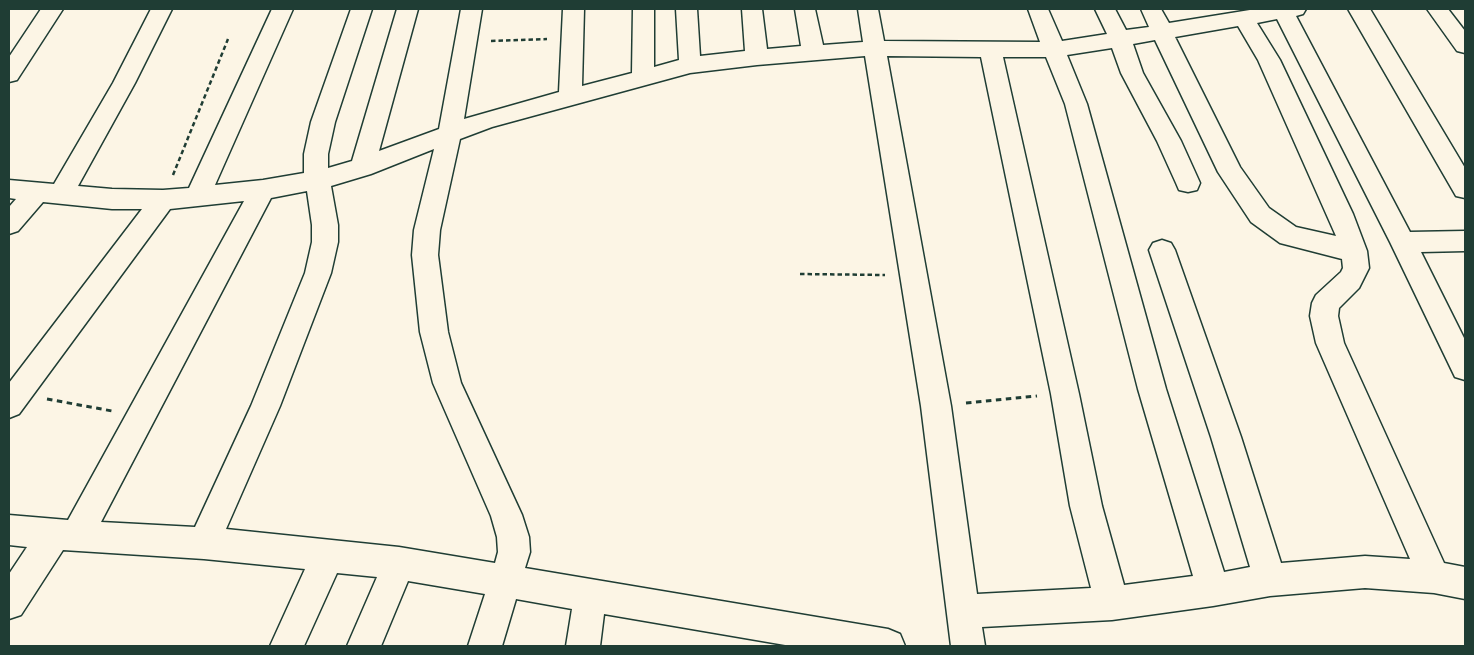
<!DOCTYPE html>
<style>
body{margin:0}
#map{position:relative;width:1474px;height:655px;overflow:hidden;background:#fcf5e5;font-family:"Architects Daughter",sans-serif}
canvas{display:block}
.frame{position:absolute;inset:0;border:10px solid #1f3d34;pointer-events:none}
</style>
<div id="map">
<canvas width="1474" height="655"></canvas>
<div class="frame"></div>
</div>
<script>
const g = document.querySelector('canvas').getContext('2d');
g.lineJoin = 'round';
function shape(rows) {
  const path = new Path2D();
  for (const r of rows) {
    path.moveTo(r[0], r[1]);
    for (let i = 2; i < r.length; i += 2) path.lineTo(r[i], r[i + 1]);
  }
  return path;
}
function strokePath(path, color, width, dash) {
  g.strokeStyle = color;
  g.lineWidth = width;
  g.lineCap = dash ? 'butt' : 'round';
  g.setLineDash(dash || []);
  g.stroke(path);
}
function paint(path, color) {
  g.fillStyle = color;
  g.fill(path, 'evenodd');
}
const pathFar1 = shape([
 [491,41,547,39],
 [173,175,228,39],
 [800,274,885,275]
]);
const path = shape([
 [47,399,112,411],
 [966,403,1037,396]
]);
const minor = shape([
 [41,9,63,9,17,80,9,82,9,57,41,9],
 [151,9,172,9,135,83,78,186,112,189,163,190,189,188,272,9,293,9,215,185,263,180,304,173,304,154,311,122,351,9,372,9,335,122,328,154,328,168,352,161,397,9,418,9,379,151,439,129,461,9,482,9,464,119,559,92,563,9,584,9,582,86,632,73,633,9,654,9,654,67,679,60,676,9,697,9,700,56,745,51,742,9,762,9,767,49,801,46,795,9,815,9,823,45,863,42,858,9,878,9,884,41,1040,42,1028,9,1048,9,1062,41,1107,34,1095,9,1115,9,1126,30,1149,27,1141,9,1161,9,1169,23,1256,9,1306,9,1303,14,1296,16,1410,232,1465,231,1465,251,1421,252,1465,340,1465,380,1455,377,1390,242,1277,19,1257,23,1280,60,1353,214,1367,251,1369,268,1359,288,1339,308,1338,316,1344,343,1444,563,1465,567,1465,599,1434,593,1365,588,1270,596,1213,606,1112,620,982,627,985,646,951,646,921,406,865,56,757,65,690,73,492,127,460,139,440,230,438,255,448,332,461,383,522,515,529,537,530,552,525,568,888,629,900,634,905,646,791,646,604,614,600,646,566,646,572,609,516,599,502,646,468,646,485,594,408,581,381,646,347,646,377,577,337,573,304,646,270,646,305,569,204,559,63,550,21,615,9,619,9,574,27,547,9,545,9,515,68,520,244,201,170,209,19,414,9,418,9,383,142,209,112,209,43,202,18,231,9,234,9,207,16,199,9,198,9,180,54,184,113,83,151,9],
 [1238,26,1258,60,1336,236,1296,227,1269,208,1240,167,1175,37,1238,26],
 [1155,40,1218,172,1251,222,1280,243,1342,259,1343,268,1341,272,1316,295,1312,303,1310,316,1316,343,1410,559,1365,556,1281,563,1241,437,1175,250,1171,243,1162,240,1153,243,1149,250,1211,437,1250,567,1224,572,1166,389,1087,104,1067,55,1112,48,1121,73,1157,141,1176,183,1179,190,1188,192,1197,190,1200,183,1181,141,1143,73,1133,44,1155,40],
 [887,56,981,57,1051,394,1070,506,1091,588,977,594,951,406,887,56],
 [1003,57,1046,57,1065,104,1138,389,1193,576,1124,585,1102,506,1079,394,1003,57],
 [434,149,414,230,412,255,420,332,433,383,491,516,497,537,498,552,495,563,399,547,226,529,280,406,331,273,338,242,338,225,331,186,371,174,434,149],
 [307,191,312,225,312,242,305,273,251,406,195,527,101,522,271,198,307,191],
 [1348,9,1370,9,1465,168,1465,198,1456,196,1348,9],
 [1427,9,1448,9,1465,31,1465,53,1457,51,1427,9]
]);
strokePath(minor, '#1f3d34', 3);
strokePath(pathFar1, '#1f3d34', 2.5, [4.5, 3]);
strokePath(path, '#1f3d34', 3, [5.5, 4.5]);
paint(minor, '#fcf5e5');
</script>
